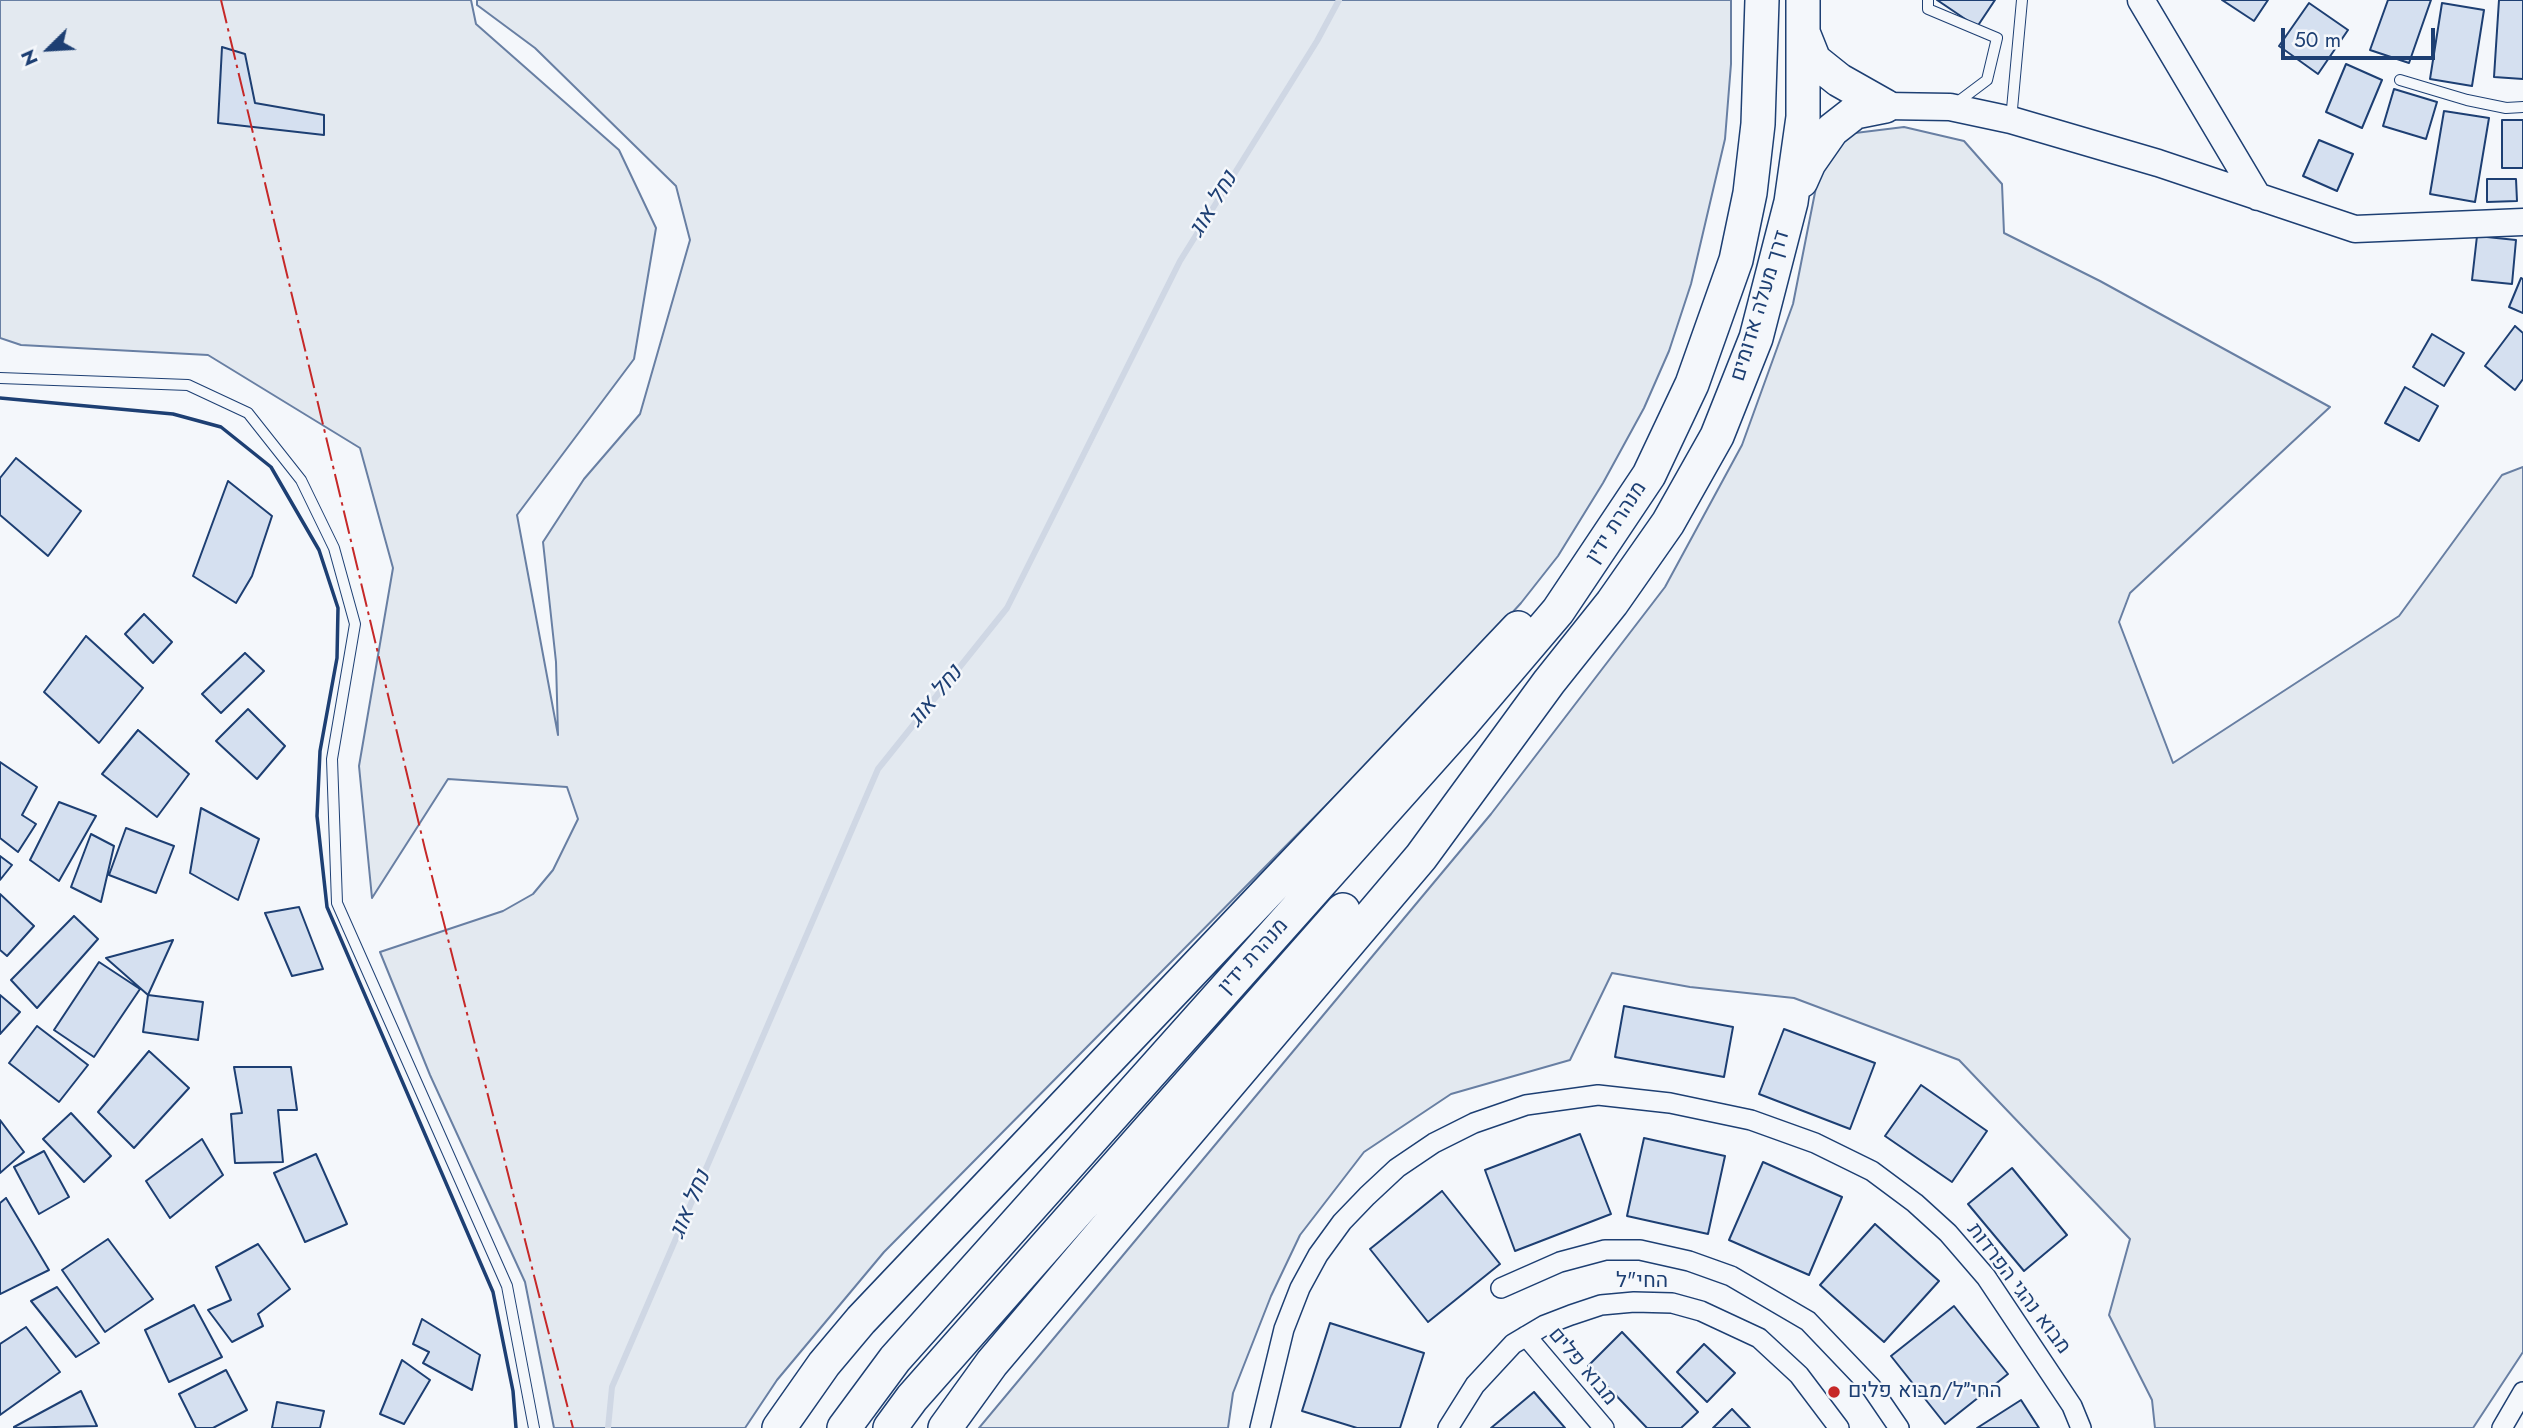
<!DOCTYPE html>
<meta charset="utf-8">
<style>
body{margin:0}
#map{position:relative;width:2523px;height:1428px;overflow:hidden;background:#f4f7fb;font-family:Jost,sans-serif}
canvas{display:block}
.north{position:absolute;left:14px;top:14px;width:70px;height:70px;-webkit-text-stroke:5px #f4f7fb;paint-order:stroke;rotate:246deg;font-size:19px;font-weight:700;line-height:28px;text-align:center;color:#1d3f73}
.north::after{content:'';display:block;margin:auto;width:24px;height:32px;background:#1d3f73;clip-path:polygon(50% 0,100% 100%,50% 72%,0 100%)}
.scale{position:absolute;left:2281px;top:28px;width:154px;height:32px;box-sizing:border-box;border:4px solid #1d3f73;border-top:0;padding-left:9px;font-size:21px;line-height:24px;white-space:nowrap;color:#1d3f73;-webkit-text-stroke:5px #f4f7fb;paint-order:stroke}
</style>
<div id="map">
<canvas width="2523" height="1428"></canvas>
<div class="north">N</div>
<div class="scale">50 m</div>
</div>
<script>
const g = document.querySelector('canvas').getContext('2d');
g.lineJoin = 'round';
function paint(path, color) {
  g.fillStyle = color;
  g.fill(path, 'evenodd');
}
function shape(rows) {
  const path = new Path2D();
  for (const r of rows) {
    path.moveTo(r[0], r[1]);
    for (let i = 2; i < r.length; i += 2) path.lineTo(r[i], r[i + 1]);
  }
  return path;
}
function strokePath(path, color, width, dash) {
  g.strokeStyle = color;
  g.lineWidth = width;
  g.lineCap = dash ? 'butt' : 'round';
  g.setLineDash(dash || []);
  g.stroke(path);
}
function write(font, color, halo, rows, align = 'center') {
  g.font = font + ' Jost,Heebo,sans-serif';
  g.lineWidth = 5;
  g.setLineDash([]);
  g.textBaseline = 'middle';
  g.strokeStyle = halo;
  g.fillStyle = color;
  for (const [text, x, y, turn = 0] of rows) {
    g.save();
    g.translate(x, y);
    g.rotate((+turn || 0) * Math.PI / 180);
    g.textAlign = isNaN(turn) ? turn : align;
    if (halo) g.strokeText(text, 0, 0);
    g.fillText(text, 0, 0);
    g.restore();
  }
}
const green = shape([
 [0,0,471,0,476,24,619,150,656,228,634,359,517,515,558,735,556,662,543,542,584,479,640,414,690,240,676,186,535,48,477,5,477,0,1731,0,1731,64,1725,139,1691,284,1669,351,1644,408,1603,483,1558,556,1521,603,1461,669,884,1252,777,1380,745,1428,554,1428,525,1282,430,1075,380,952,503,911,533,894,553,870,578,819,567,787,448,779,372,898,359,766,393,568,360,448,208,355,21,345,0,338,0,0],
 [1904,127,1964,141,2002,184,2004,233,2100,281,2330,407,2130,593,2119,622,2173,763,2399,616,2502,475,2523,467,2523,1352,2473,1428,2155,1428,2152,1400,2109,1315,2130,1239,1959,1060,1794,998,1690,987,1612,973,1570,1060,1451,1094,1364,1152,1300,1235,1271,1296,1233,1393,1228,1428,979,1428,1491,814,1665,587,1742,445,1793,304,1822,157,1847,134,1904,127]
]);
const stream = shape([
 [608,1428,612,1387,878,769,1007,608,1180,261,1317,41,1339,0]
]);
const building = shape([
 [1937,0,1995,0,1977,27,1937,0],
 [2222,0,2268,0,2254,21,2222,0],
 [2388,0,2431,0,2409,63,2370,50,2388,0],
 [2499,0,2523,0,2523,79,2494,77,2499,0],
 [2309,3,2348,30,2318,74,2279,46,2309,3],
 [2442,3,2484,10,2472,86,2430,79,2442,3],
 [222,47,245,54,255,103,324,115,324,135,218,123,222,47],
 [2346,64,2382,80,2362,128,2326,112,2346,64],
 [2394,89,2437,102,2426,139,2383,126,2394,89],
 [2444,111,2489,118,2475,202,2430,194,2444,111],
 [2502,120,2523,120,2523,168,2502,168,2502,120],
 [2319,140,2353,154,2337,191,2303,176,2319,140],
 [2487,179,2516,179,2517,201,2487,202,2487,179],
 [2477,236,2516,240,2512,284,2472,280,2477,236],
 [2521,278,2523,279,2523,313,2509,307,2521,278],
 [2515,326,2523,333,2523,379,2515,390,2485,366,2515,326],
 [2432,334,2464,353,2444,386,2413,367,2432,334],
 [2405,387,2438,406,2419,441,2385,423,2405,387],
 [16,458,81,511,48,556,0,515,0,478,16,458],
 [228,481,272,516,252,576,236,603,193,576,228,481],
 [144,614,172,642,153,663,125,634,144,614],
 [86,636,143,688,99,743,44,692,86,636],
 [245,653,264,671,221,713,202,694,245,653],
 [248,709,285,746,257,779,216,741,248,709],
 [138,730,189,774,157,817,102,774,138,730],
 [0,762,37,787,22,815,36,824,18,852,0,838,0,762],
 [59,802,96,816,59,881,30,860,59,802],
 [201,808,259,839,238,900,190,873,201,808],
 [126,828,174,846,156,893,109,875,126,828],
 [91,834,114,846,101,902,71,887,91,834],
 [0,856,12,865,0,880,0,856],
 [0,894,34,926,7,956,0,950,0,894],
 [299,907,323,969,292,976,265,913,299,907],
 [74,916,98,939,37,1008,11,980,74,916],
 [173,940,148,995,106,958,173,940],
 [99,962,140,989,94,1057,54,1030,99,962],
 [0,995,20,1012,0,1034,0,995],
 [148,995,203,1002,198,1040,143,1032,148,995],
 [1624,1006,1733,1027,1724,1077,1615,1057,1624,1006],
 [37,1026,88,1065,59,1102,9,1063,37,1026],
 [1784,1029,1875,1063,1850,1129,1759,1094,1784,1029],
 [149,1051,189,1088,134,1148,98,1112,149,1051],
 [234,1067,291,1067,297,1110,278,1110,283,1162,235,1163,231,1114,242,1113,234,1067],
 [1921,1085,1987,1131,1952,1182,1885,1136,1921,1085],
 [71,1113,111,1156,84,1182,43,1139,71,1113],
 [0,1120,24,1152,0,1173,0,1120],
 [1580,1134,1611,1214,1515,1251,1485,1170,1580,1134],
 [1644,1138,1725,1156,1708,1234,1627,1216,1644,1138],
 [202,1139,223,1175,170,1218,146,1181,202,1139],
 [44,1151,69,1197,39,1214,14,1167,44,1151],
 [316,1154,347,1224,305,1242,274,1173,316,1154],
 [1763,1162,1842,1197,1809,1275,1729,1240,1763,1162],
 [2012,1168,2067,1235,2024,1271,1968,1204,2012,1168],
 [1442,1191,1500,1264,1428,1322,1370,1249,1442,1191],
 [6,1198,49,1270,0,1294,0,1203,6,1198],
 [1875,1224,1939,1281,1884,1342,1820,1285,1875,1224],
 [108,1239,153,1299,105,1332,62,1270,108,1239],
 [258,1244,290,1289,258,1314,263,1326,232,1342,208,1310,231,1300,216,1267,258,1244],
 [57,1287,99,1343,76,1357,31,1301,57,1287],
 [194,1305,222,1357,169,1382,145,1330,194,1305],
 [1954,1306,2008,1374,1945,1424,1891,1356,1954,1306],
 [422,1319,480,1355,472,1390,423,1363,429,1352,413,1344,422,1319],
 [1330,1323,1424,1353,1400,1428,1357,1428,1302,1411,1330,1323],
 [26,1327,60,1372,0,1415,0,1344,26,1327],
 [1622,1332,1698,1412,1681,1428,1647,1428,1588,1366,1622,1332],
 [1704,1344,1735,1373,1707,1402,1677,1372,1704,1344],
 [402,1360,430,1380,404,1424,380,1414,402,1360],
 [226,1370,247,1410,213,1428,196,1428,179,1394,226,1370],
 [81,1391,97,1426,14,1428,14,1427,81,1391],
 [1534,1392,1565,1428,1491,1428,1534,1392],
 [2021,1400,2039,1428,1977,1428,2021,1400],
 [277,1402,324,1411,320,1428,272,1428,277,1402],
 [1732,1409,1750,1428,1713,1428,1732,1409]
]);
const lane = shape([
 [1928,0,1928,9,1997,38,1987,80,1955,104],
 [2400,80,2467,100,2506,108,2523,107],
 [2011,120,2022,0],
 [0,378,188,385,248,413,301,480,334,548,355,624,332,759,337,903,507,1286,534,1428]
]);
const street = shape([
 [1501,1288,1560,1262,1605,1250,1640,1250,1689,1261,1731,1276,1808,1321,1871,1387,1899,1428],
 [1526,1336,1604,1428],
 [1260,1428,1284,1329,1300,1288,1318,1255,1342,1222,1367,1196,1397,1168,1434,1143,1474,1123,1526,1105,1598,1095,1670,1103,1751,1120,1815,1143,1872,1171,1915,1203,1948,1233,1986,1277,2072,1406,2081,1428],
 [1448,1428,1475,1385,1513,1344,1545,1325,1571,1315,1601,1305,1634,1302,1672,1303,1701,1311,1759,1338,1799,1375,1839,1428],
 [2502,1428,2523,1392]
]);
const secondary = shape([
 [2141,0,2258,197],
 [1885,106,1950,107,2011,120,2158,163,2355,229,2523,222]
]);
const highway = shape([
 [1804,35,1814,60,1839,80,1885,106],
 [1801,181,1809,163,1832,130,1855,112,1885,106],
 [779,1428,824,1364,861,1320,1518,628],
 [844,1428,895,1359,1461,725,1558,611,1649,475,1692,384,1736,260,1750,193,1758,124,1762,0],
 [890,1428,912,1398,1343,910],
 [945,1428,992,1363,1421,857,1549,682,1612,603,1668,523,1717,436,1756,338,1791,202,1803,117,1803,0]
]);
const wall = shape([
 [0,398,173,414,221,427,271,467,319,550,338,608,337,658,320,751,317,816,327,907,493,1292,513,1391,516,1428]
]);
const power = shape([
 [221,0,425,849,573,1428]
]);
const markers = [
 [1834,1392,7,"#c62828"]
];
const streetNames = [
 ["דרך מעלה אדומים",1761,306,-73],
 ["מנהרת ידין",1617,523,-57],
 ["מנהרת ידין",1254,957,-48],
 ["החי\"ל",1642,1282],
 ["מבוא נהגי הפרדות",2018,1289,53],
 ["מבוא פלים",1582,1367,50]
];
const poiNames = [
 ["החי״ל/מבוא פלים",1848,1392]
];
const waterNames = [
 ["נחל אוג",1214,205,-59],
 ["נחל אוג",936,697,-51],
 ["נחל אוג",691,1205,-67]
];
paint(green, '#e3e9f0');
strokePath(green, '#687fa3', 2);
strokePath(stream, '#cfd7e4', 6);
paint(building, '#d5e0f0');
strokePath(building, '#1d3f73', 2);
strokePath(lane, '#1d3f73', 12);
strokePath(street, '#1d3f73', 22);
strokePath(secondary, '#1d3f73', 29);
strokePath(highway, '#1d3f73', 36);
strokePath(lane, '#f4f7fb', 10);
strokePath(street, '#f4f7fb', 19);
strokePath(secondary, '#f4f7fb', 26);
strokePath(highway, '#f4f7fb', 33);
strokePath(wall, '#1d3f73', 3.5);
strokePath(power, '#c62828', 2, [24, 5, 3.5, 5]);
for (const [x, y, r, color] of markers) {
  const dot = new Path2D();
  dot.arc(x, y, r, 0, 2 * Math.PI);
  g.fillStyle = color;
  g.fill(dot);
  strokePath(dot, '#f4f7fb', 2.5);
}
write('21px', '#1d3f73', '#f4f7fb', streetNames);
write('21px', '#1d3f73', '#f4f7fb', poiNames, 'left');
write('italic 23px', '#1d3f73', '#f4f7fb', waterNames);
</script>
